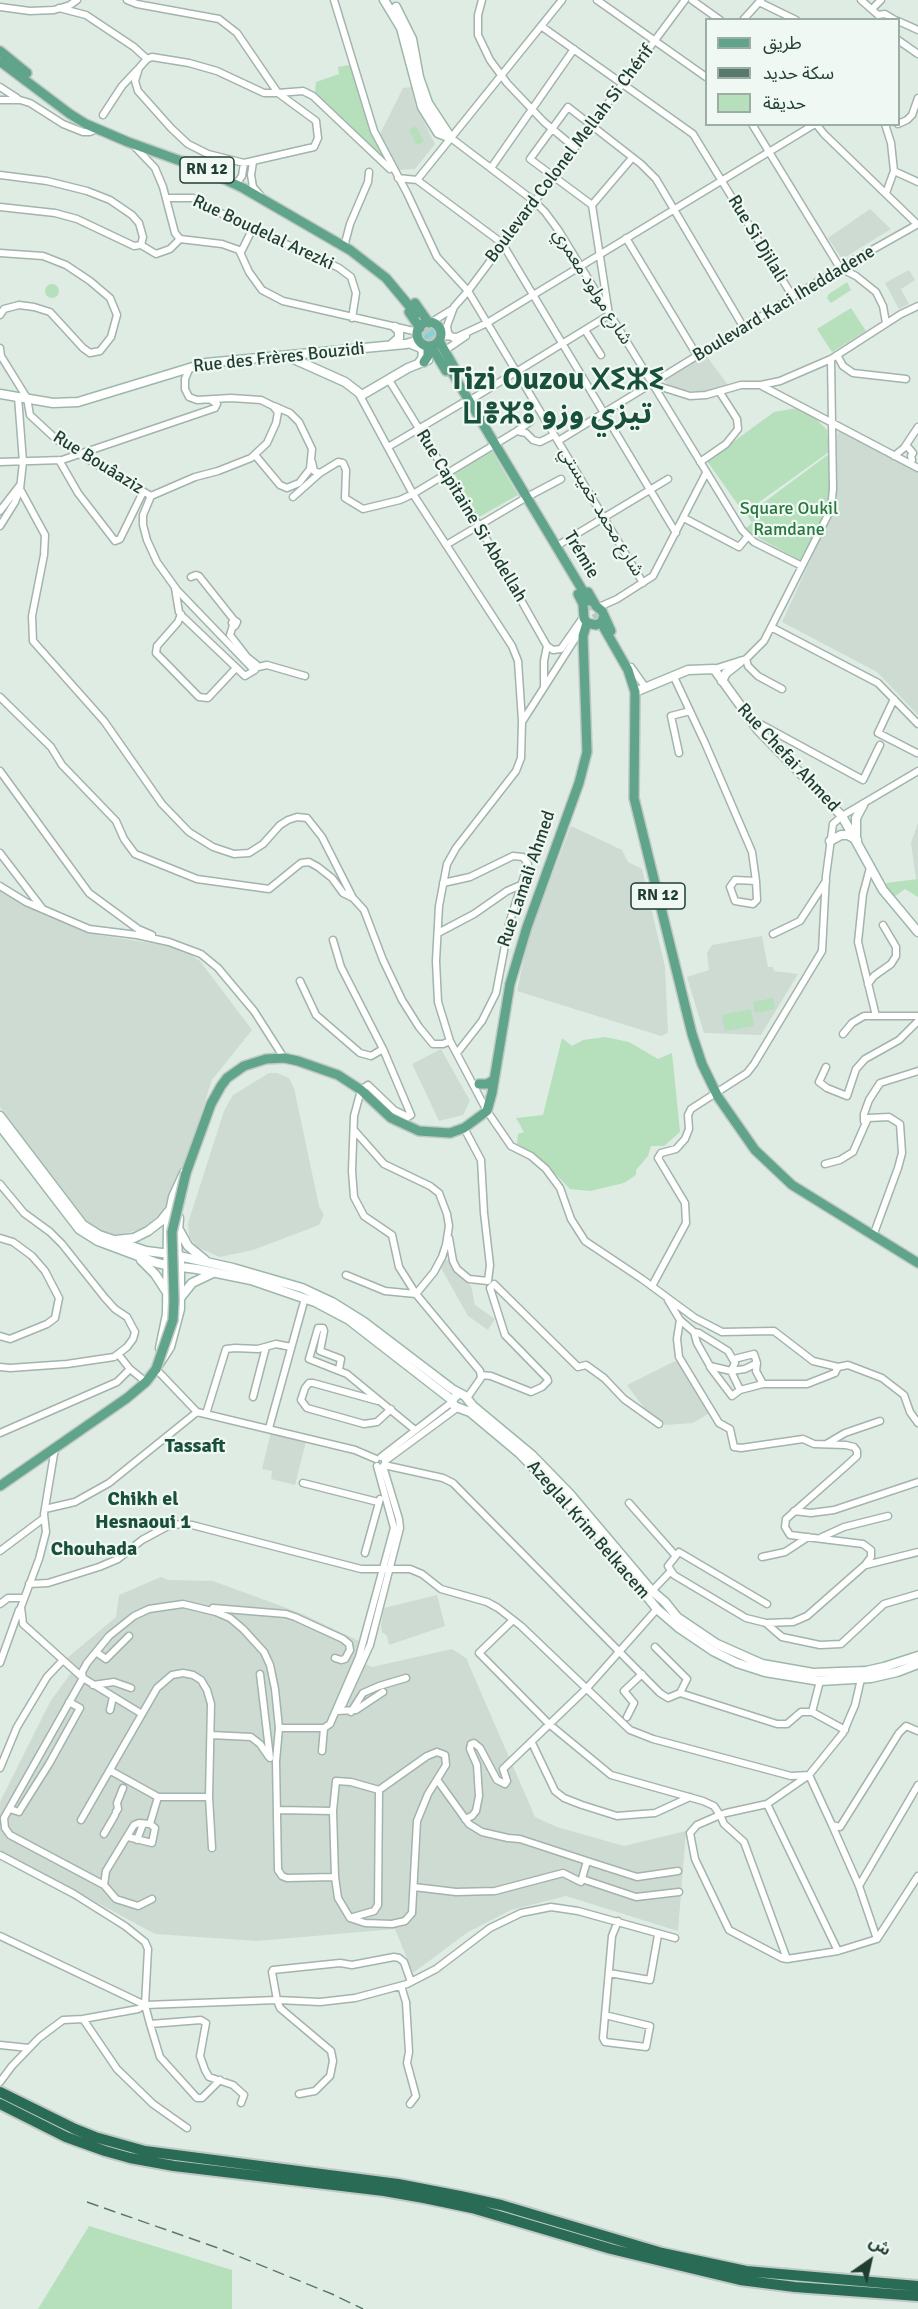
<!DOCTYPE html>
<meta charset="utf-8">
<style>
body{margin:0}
#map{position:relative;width:918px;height:2309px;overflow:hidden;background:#dfece4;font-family:Signika,"Noto Sans Arabic",sans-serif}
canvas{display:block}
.legend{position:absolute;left:705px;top:18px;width:195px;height:108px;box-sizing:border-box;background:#f0f8f3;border:2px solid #9cada5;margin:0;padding:8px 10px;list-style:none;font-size:18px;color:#1f3d31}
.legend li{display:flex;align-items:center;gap:12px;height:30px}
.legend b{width:30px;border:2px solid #9cada5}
.north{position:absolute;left:840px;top:2231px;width:60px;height:60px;-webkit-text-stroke:4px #f0f8f3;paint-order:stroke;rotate:34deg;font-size:16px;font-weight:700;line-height:24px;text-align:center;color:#1f3d31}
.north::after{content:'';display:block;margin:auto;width:21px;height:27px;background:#1f3d31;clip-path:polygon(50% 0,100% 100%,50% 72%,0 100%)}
</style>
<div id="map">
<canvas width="918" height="2309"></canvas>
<ul class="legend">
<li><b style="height:8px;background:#60a58b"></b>طريق</li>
<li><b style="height:8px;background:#59796c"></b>سكة حديد</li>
<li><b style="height:16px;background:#b6dfbc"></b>حديقة</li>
</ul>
<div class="north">ش</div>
</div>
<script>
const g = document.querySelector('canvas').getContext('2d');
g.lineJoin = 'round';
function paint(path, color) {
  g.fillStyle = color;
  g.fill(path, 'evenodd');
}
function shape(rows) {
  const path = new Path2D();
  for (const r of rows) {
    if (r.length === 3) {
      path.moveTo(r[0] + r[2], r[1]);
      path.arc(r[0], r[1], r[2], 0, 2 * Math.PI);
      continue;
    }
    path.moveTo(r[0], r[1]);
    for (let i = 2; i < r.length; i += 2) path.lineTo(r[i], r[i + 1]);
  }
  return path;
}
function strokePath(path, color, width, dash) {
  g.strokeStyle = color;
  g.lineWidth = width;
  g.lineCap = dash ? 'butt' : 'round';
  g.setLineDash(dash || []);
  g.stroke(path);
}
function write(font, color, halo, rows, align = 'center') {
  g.font = font + ' Signika,"Noto Sans Arabic","Noto Sans Tifinagh",sans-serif';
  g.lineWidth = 4.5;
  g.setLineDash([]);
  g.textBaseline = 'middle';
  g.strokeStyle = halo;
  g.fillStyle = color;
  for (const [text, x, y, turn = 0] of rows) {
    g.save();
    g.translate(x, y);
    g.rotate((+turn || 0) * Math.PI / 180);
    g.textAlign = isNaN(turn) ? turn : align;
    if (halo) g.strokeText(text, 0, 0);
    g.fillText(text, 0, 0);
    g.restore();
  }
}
const built = shape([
 [411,87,415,104,435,144,415,169,398,170,380,134,403,88],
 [870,209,891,229,842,259,828,238],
 [909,270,915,280,901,289,909,304,899,309,885,283],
 [705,354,728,385,708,393,671,388,663,379],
 [840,431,918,472,918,715,877,672,782,622,837,502,837,434],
 [918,823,918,879,916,879,911,843],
 [571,826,622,850,628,862,642,869,665,967,668,1033,661,1036,517,991,529,936],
 [0,889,38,911,99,935,170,946,188,953,200,961,252,1030,212,1080,184,1166,178,1175,168,1203,148,1228,117,1235,100,1231,90,1224,80,1215,0,1107],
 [762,936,768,967,773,967,774,971,798,974,761,1035,704,1033,687,977,709,970,707,953,712,945],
 [441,1049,470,1101,463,1115,439,1121,412,1064],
 [269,1073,277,1073,289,1078,294,1088,319,1206,324,1215,319,1225,253,1250,220,1257,197,1247,189,1236,188,1223,224,1111,233,1095],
 [445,1259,451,1261,453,1270,471,1286,475,1305,495,1319,488,1330,468,1316,441,1268],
 [675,1361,683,1366,711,1412,693,1423,665,1425,647,1412,627,1385],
 [271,1432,306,1441,295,1485,271,1479,272,1471,262,1469],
 [161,1577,169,1580,213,1581,300,1613,359,1641,355,1659,372,1667,452,1649,466,1658,535,1817,557,1827,624,1846,686,1831,678,1931,566,1896,511,1910,468,1932,413,1973,395,1929,257,1941,155,1934,0,1850,0,1802,50,1702,76,1666,67,1658,116,1617,119,1595],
 [437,1595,445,1626,389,1645,387,1636,382,1632,381,1625,384,1608]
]);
const green = shape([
 [350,65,382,156,315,92,316,82,339,74,338,67],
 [416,126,424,142,417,145,409,130],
 [847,282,851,290,831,303,827,298,829,294],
 [52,291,7],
 [851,308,866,331,832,352,817,329],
 [797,408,817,420,827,430,829,452,744,513,707,461,774,412],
 [492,451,518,495,479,517,454,473],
 [829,454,830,501,826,512,800,560,753,535,746,528,752,523,747,515],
 [918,879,918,897,905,889,891,899,886,883],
 [773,998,775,1009,755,1013,753,1002],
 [751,1009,754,1026,725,1031,722,1015],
 [605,1037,629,1042,658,1059,672,1053,680,1132,664,1146,651,1146,648,1156,636,1170,636,1175,624,1183,590,1191,570,1189,540,1158,517,1144,518,1134,524,1132,516,1118,543,1115,562,1038,572,1046,583,1040],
 [89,2226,232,2270,232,2309,38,2309]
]);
const water = shape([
 [430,335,7]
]);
const primaryTunnel = shape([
 [416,314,440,352],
 [589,601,604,628]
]);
const street = shape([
 [127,0,137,4,219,19,237,33,278,93,303,91,313,96,390,169],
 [334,0,374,131,407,193,437,257,468,291,643,583],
 [482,0,478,15,478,35,490,60,507,83,544,122,574,147],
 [597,0,706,77],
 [692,0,720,20],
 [861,0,878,15],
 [759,2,796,20],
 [0,7,30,11,54,10,70,5,77,0],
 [59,8,86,15,134,47,147,59],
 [872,9,881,0],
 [878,15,885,14,895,20],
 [743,20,761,0],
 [898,21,918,30],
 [541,26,693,134,793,297],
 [898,40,918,54],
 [152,57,189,63,217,71,264,93,278,93,316,121,318,138,314,147,244,163,208,154,188,144,171,128,138,91,135,81,139,68,147,59,152,57],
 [0,87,17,98],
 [0,100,20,100,30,103,63,124,83,132,90,132,96,129],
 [103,115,122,86,137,70],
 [752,124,840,268,856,276,876,292,883,306,886,323],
 [816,124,824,134,917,224],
 [885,124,891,143,894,171,918,182],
 [898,124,907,120,912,115,918,98],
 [451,138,534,201,545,212,559,231,742,530,754,542,802,566],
 [136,148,155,168,163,187,175,233,180,239,222,244,239,250,249,272,262,290,283,301,418,332],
 [253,162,251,175,253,187,260,195],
 [491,168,574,49],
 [0,175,47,181,87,191,110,200,132,215,139,223,143,237,141,245,134,246,77,219,55,213,0,207],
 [398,178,417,180,502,243,676,533],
 [417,180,562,0],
 [236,184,242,176,244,163],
 [886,193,894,171],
 [166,198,193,198,252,230,317,257,339,268,351,277,356,293,352,318],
 [592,205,530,159,568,107,641,164,656,179,744,328],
 [592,205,632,158],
 [626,238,698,357],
 [345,243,350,224,368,182,369,172],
 [141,245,156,254,170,249,180,239],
 [241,252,252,230],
 [0,253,43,256,66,265,90,281,110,298,117,315,111,337,100,351,90,353,83,348,50,312,34,307,19,305,4,309,0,315],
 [430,323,451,310],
 [585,330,601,355],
 [441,336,457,337,487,323,815,124],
 [453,338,448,333,447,326,454,307,468,291,685,0],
 [0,348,1,356,27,398,30,415,57,440,79,454,151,496,195,477,218,471,251,458,267,443,276,423,278,412,273,406,261,400,231,398,197,400,189,397,185,389,185,379,190,367],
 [444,351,466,336],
 [837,355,843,366,853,373,906,379],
 [389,380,479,526,547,646,553,650,561,649,584,616],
 [652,384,690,396,706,395,741,385,761,385,780,381,831,359,901,314,918,306],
 [762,386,918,468],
 [359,394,413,494,512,646,518,661,522,721],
 [18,397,23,462,20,489,45,535,44,555,32,616,33,641,104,721,162,804,189,832,213,847,234,854,249,853,263,844,280,825,288,820,297,817,307,818,322,837,353,898],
 [472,399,609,315,592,205],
 [517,431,531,421],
 [558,441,840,268,918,224],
 [906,445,913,453,911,456,912,460],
 [388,447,464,402],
 [255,455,280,485,287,488,299,483,310,469,312,449,299,422,290,413,274,406],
 [894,456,904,448,918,427],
 [59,460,78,493,115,541,120,539,143,492],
 [0,462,62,460,215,408,217,404,211,400],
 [312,462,314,471,320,473,338,462,343,463,346,470,345,498,363,509,400,500,413,494,517,431,526,433,533,440,540,442,554,435],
 [700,462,726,444,738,429,737,419,719,391],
 [151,496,143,515,143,525,147,540,157,562,177,590,252,668],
 [293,497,320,473],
 [0,511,20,485],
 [684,518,739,547,748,536],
 [0,526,15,502,20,489],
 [560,544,668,479],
 [446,545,527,497,561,479],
 [191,577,196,575,199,576,234,620],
 [175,588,179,612,183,617,245,676,255,670],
 [599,607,617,599,653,576,706,473],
 [181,614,178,622,157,646,156,653,199,697,208,698,236,668],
 [234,620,237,622,235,626,232,623,234,620],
 [233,625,230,635,247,657,256,664],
 [584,625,522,722,521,758,516,771,456,848,447,864,439,906,436,961,438,1002,450,1041,487,1111,511,1146,531,1156,546,1169,560,1188,571,1219,585,1241,642,1279,695,1318,722,1332,774,1331,813,1361,838,1367,835,1373,807,1384,763,1384],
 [771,627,878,683,918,724],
 [746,659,748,666,758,676,782,689],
 [258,667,267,665,305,676],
 [631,667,646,688],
 [714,669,746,659,764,641,831,509,833,489,831,359],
 [674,677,705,743,752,852,756,881,757,900,753,904,735,901,730,887,735,880,756,881],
 [544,687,544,661,547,646],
 [0,697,51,747,62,765,116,821,124,839,135,854,197,879,269,889,301,863,309,862,318,867,332,878,343,893,353,898,364,910,383,960,402,1000,419,1027,433,1044,443,1044,450,1041],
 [894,699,878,733,917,753],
 [751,719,863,780,880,745],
 [679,753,671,716,690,711],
 [0,771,89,893,138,929,152,935],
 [0,853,42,908],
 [870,868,863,894,858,942,876,1016],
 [443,883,470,877,513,856,523,857,528,864,509,924,496,993,482,1021,457,1053],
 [0,886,26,902,89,929,137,935,169,942,201,954,218,968,254,1011,284,1058],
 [438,933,474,914,507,891,521,885],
 [773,934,800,921,826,881],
 [333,940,341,967,383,1049,411,1115,408,1117,394,1110,368,1085,361,1090,354,1116,352,1171,354,1197,364,1216,392,1235,399,1267,416,1294,480,1371,481,1378,467,1398],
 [300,981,316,1015,360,1053,371,1056,383,1049],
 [868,984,874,976,891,964,896,956,896,947,883,925],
 [843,1034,852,1023,864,1016,918,1016],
 [826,1067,819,1082,827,1088,847,1096,856,1069,865,1059,899,1040,918,1021],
 [864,1121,864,1114,869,1100,880,1083,918,1071],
 [825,1164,840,1160,853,1152,868,1118,889,1117,900,1124,902,1153,898,1168,873,1236],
 [0,1184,24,1213,50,1232,62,1244,105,1298,115,1309,127,1317,135,1332,133,1339,127,1347,114,1357,67,1364,10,1368,0,1367],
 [0,1238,13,1242,32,1256,45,1271,59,1298,55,1318,47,1324,10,1339,0,1336],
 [449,1238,453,1261,457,1269,469,1279,488,1281,490,1265,484,1213,481,1160,464,1128],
 [346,1275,385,1291,416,1294,434,1272,442,1257,446,1245,449,1226,447,1214,439,1193,430,1186,384,1164,354,1130],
 [652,1286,686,1223,685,1203,658,1158,661,1153,676,1149,685,1139,689,1129,688,1115,691,1109,747,1073,754,1064,822,951,826,876,833,824,842,816,918,771],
 [668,1300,680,1320,694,1332,699,1333,728,1351,735,1363,731,1371,710,1366,697,1343,694,1332],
 [680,1320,677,1339,679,1357,719,1423,730,1429,734,1447,741,1448,803,1439,814,1444,846,1445,854,1447,857,1451,857,1456,845,1467,786,1519,785,1527,790,1535,863,1544,871,1550,871,1557,865,1565,807,1616,793,1622,766,1623,746,1618,674,1575,668,1566,679,1552,767,1604],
 [118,1354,130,1369,146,1382],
 [734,1359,754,1354,757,1363,756,1371,763,1384,740,1390,731,1371,745,1369,757,1363],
 [710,1367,732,1396,740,1390],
 [838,1367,848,1365,882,1378,904,1395,910,1412,918,1423],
 [156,1369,197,1412,355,1450,376,1459],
 [339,1369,341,1359,320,1351,324,1331,323,1328,318,1328,309,1359,347,1374,415,1430],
 [481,1375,491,1376,531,1392,542,1387,548,1381,547,1378,505,1335,490,1288,494,1284,578,1367,586,1365,604,1378,624,1399,659,1424],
 [253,1397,266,1347],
 [378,1401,313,1383,309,1383,305,1388,301,1400,307,1408,364,1424,377,1422,391,1409],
 [206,1414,226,1349,235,1348,258,1349,276,1344,291,1347],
 [269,1428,305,1298],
 [0,1433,117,1382,130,1369],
 [828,1443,845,1433,880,1421],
 [55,1448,44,1514,46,1532,39,1559,21,1607,23,1624,83,1678,4,1818,5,1828,10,1835,104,1885,106,1871,134,1825,139,1823,150,1824,158,1797],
 [381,1457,452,1402],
 [385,1461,457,1408],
 [384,1465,443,1478,453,1483,660,1693,668,1698,680,1693,687,1679,655,1647],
 [303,1483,378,1502],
 [629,1503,675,1555],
 [45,1509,75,1502,109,1483,197,1412],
 [794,1511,811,1513,834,1510,918,1482],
 [822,1537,844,1527,888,1516],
 [0,1551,44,1518],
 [365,1553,380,1499],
 [762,1557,785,1552,808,1537],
 [866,1565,918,1552],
 [29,1584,48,1583,99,1567,118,1559,142,1540,168,1526,181,1524,192,1525,361,1569,410,1569,422,1574,441,1589,487,1602,498,1608,521,1626,630,1730,653,1739,791,1776,809,1775,843,1733,855,1705,861,1679],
 [652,1591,670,1572],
 [0,1604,8,1598,24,1598],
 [213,1608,286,1614,295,1617,343,1639,349,1644,350,1650,345,1659,341,1660,335,1658],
 [513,1620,479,1653,549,1724,611,1775,703,1801,714,1806,720,1815,724,1824,744,1842,787,1959,782,1958,729,1930,695,1859,690,1833,697,1825,720,1815,726,1813,767,1804,809,1775,832,1825,840,1827,899,1733,906,1726,918,1731],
 [767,1624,782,1637,820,1645,841,1644,884,1604,918,1594],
 [96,1652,106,1659,129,1636],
 [0,1663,19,1610],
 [260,1674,270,1758],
 [93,1685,114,1682,131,1688],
 [680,1693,777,1724,787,1724,801,1712,812,1712,845,1730],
 [110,1710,113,1697],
 [337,1711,343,1704,370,1645,400,1528,399,1519,383,1466],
 [337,1711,356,1710,383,1692],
 [351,1712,363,1693,379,1686,406,1678],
 [812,1712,820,1681],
 [142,1714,83,1678,82,1672,87,1663,109,1636,134,1616,149,1609,183,1604,216,1612,230,1618,243,1629,264,1652,270,1665,275,1689,279,1728,276,1761,278,1870,282,1876,287,1878,335,1877],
 [627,1717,634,1703,624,1691,642,1674],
 [279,1728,324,1728,330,1724,359,1657,394,1528,377,1466],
 [211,1735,251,1737,260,1744,269,1757],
 [532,1743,555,1791,564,1798,582,1805,617,1816,629,1815,655,1813,690,1797],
 [322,1751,324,1728],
 [437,1752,445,1755,446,1765,428,1794,417,1821,412,1913,405,1921,392,1924,365,1923,350,1918,338,1898,335,1877,333,1811,336,1781,351,1782,379,1790,427,1756,437,1752],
 [0,1768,17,1727,47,1677,63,1660],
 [111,1771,158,1797,209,1797],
 [767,1804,838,1951],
 [10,1809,19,1812,20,1810,49,1764,80,1708,69,1702],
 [277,1810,333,1811],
 [116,1812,118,1809,117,1803,123,1788],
 [465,1819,472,1816,476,1811,479,1796,477,1765,470,1749,471,1744,474,1743,480,1748,497,1780,505,1784,507,1781,503,1769,587,1688,657,1609],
 [81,1820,157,1688,172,1675,183,1673,193,1675,201,1680,207,1690,211,1704,209,1797,212,1848],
 [832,1825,859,1886,877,1939,918,1876],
 [104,1834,115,1815],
 [128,1837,152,1843,155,1828,150,1824],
 [137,1840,143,1824],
 [0,1855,74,1894,125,1926,145,1942,148,1949,145,2005,138,2009,83,2019,63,2020,39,2038,12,2066,0,2082],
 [587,1861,637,1877,678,1871],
 [582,1879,636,1897,679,1892],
 [104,1885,116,1899,138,1906,152,1899],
 [859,1886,918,1785],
 [414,1887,456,1892,495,1891,563,1873,581,1882,587,1861,520,1839,508,1838,482,1832,469,1824,438,1781],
 [350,1918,374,1911,378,1905,379,1790],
 [0,1936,145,2005,150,2024,201,2020,206,2023,200,2056,205,2070,209,2077,233,2085,244,2095,241,2103],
 [787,1959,838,1951,877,1939],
 [609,1973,650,1980,658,1935],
 [401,1986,406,2002,409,2052,407,2063,416,2096,410,2104],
 [145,2005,277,2000,320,2002,355,1998,407,1984,436,1969,490,1928,521,1913,551,1907,578,1911,675,1938],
 [605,2015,650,2026,646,2047,605,2042,603,2038,612,1936,618,1921],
 [83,2019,117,2069,153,2104,187,2128],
 [150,2024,160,2057,197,2098,202,2098,220,2080],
 [0,2045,29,2048],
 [299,2094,315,2091,330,2076,333,2061,331,2051,280,2008,277,2000,272,1972,273,1970,340,1963,352,1965,394,1957,399,1958,404,1962,411,1982]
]);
const secondary = shape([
 [384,0,401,28,422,107,438,133,451,138],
 [396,7,412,39,419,77,428,103,451,138],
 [411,344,421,348,423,352,422,359,418,364],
 [391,345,399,338,399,331,395,327],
 [287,356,345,382,362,395,408,368,428,360],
 [0,394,53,403,78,402,206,363,406,344,419,340],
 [722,681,726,673,740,662],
 [635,692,688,670,714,669,758,730,842,816,883,890,918,932],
 [856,837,856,818,863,805],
 [830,841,841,835,848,835,857,840],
 [0,1116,83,1225,99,1235,146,1251,178,1255],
 [0,1126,79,1229,98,1241,157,1263,171,1266],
 [179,1230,188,1246,205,1260],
 [116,1240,134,1238,148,1231,161,1221,168,1212],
 [179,1256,233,1268,302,1288,332,1302,364,1322,452,1389,465,1396,473,1406,532,1455,570,1494,652,1591,665,1602,677,1617,717,1644,762,1664,813,1673,866,1671,884,1667,918,1656],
 [141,1260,155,1274,166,1291],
 [168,1262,173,1266,197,1269,251,1280,315,1302,349,1320,452,1400],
 [181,1297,192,1283,213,1273],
 [160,1348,167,1314,168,1221,173,1197,184,1173],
 [159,1364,170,1347,180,1309,180,1260,178,1255,177,1243,179,1218],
 [458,1394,452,1400,454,1406,470,1412,519,1453,589,1525,657,1609,679,1628,713,1651,737,1663,765,1672,820,1681,871,1678,897,1672,918,1664]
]);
const primary = shape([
 [0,51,27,73],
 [1,62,70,114,86,124,128,142,203,169,243,188,350,250,386,278,416,314],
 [415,303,429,323],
 [409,312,420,328],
 [429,334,12],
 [439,341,454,367],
 [431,346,446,371],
 [424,362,428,356,428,346],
 [447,364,589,601],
 [588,592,596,606,602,611,611,631],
 [578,594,583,604,584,618,587,623,596,625,602,622,603,618],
 [604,628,628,670,635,692,634,798,692,1034,702,1064,718,1097,755,1150,792,1185,918,1263],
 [479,1084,487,1084,494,1080],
 [186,1173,211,1104,221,1086,227,1078,244,1066,266,1059,284,1058,298,1061,338,1075,361,1090,391,1118,419,1131,450,1133,464,1128,487,1111,492,1093,510,984,527,927,579,783,587,752,583,636,587,623],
 [0,1486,127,1398,146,1382,156,1369]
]);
const highway = shape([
 [0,2092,75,2129,95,2137,145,2151,398,2184,460,2196,501,2205,662,2253,746,2271,918,2286],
 [0,2104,66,2137,105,2151,130,2158,174,2166,384,2191,424,2198,472,2208,611,2249,740,2280,795,2287,918,2296]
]);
const rail = shape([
 [87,2202,218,2248,332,2294,363,2309]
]);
const primaryBridge = shape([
 [156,1369,173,1320,174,1301,172,1232,186,1173]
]);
const shields = [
 [207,170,54],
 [658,896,54]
];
const shieldNames = [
 ["RN 12",207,170],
 ["RN 12",658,896]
];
const streetNames = [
 ["Boulevard Colonel Mellah Si Chérif",570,154,-53],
 ["Rue Boudelal Arezki",263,233,25],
 ["Rue Si Djilali",757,239,59],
 ["شارع مولود معمري",592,287,58],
 ["Boulevard Kaci Iheddadene",784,304,-31],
 ["Rue des Frères Bouzidi",279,358,-6],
 ["Rue Bouâaziz",98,463,32],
 ["شارع محمد خميستي",601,512,59],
 ["Rue Capitaine Si Abdellah",471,516,59],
 ["Trémie",581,555,59],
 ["Rue Chefai Ahmed",788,758,47],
 ["Rue Lamali Ahmed",527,879,-71],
 ["Azeglal Krim Belkacem",588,1530,49]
];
const parkNames = [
 ["Square Oukil",789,509],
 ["Ramdane",789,530]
];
const neighbourhoodNames = [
 ["Tassaft",195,1447],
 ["Chikh el",143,1500],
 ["Hesnaoui 1",143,1523],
 ["Chouhada",94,1550]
];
const townNames = [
 ["Tizi Ouzou ⵝⵉⵣⵉ",557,381],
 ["ⵡⴻⵣⵓ تيزي وزو",557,415]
];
paint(built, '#cddbd3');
paint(green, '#b6dfbc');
paint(water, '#82d3d5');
strokePath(primaryTunnel, '#b9c9c0', 9, [9, 4.5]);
strokePath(street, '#a2b4ab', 9);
strokePath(secondary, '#9db8ab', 11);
strokePath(primary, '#c0c9c5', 12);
strokePath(highway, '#c0c9c5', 14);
strokePath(street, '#fff', 6);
strokePath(secondary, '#fff', 8);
strokePath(primary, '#60a58b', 9);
strokePath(highway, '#296b55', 10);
strokePath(rail, '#59796c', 1.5, [12, 6]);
strokePath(primaryBridge, '#c0c9c5', 12, []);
strokePath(primaryBridge, '#60a58b', 9);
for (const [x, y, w] of shields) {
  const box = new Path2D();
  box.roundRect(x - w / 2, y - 13, w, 26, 4.5);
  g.fillStyle = '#f0f8f3';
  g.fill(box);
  strokePath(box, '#1f3d31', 1.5);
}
write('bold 16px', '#1f3d31', null, shieldNames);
write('18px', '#1f3d31', '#f0f8f3', streetNames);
write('18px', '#26773b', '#f0f8f3', parkNames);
write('bold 20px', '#19503c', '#f0f8f3', neighbourhoodNames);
write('bold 30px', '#19503c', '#f0f8f3', townNames);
</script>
